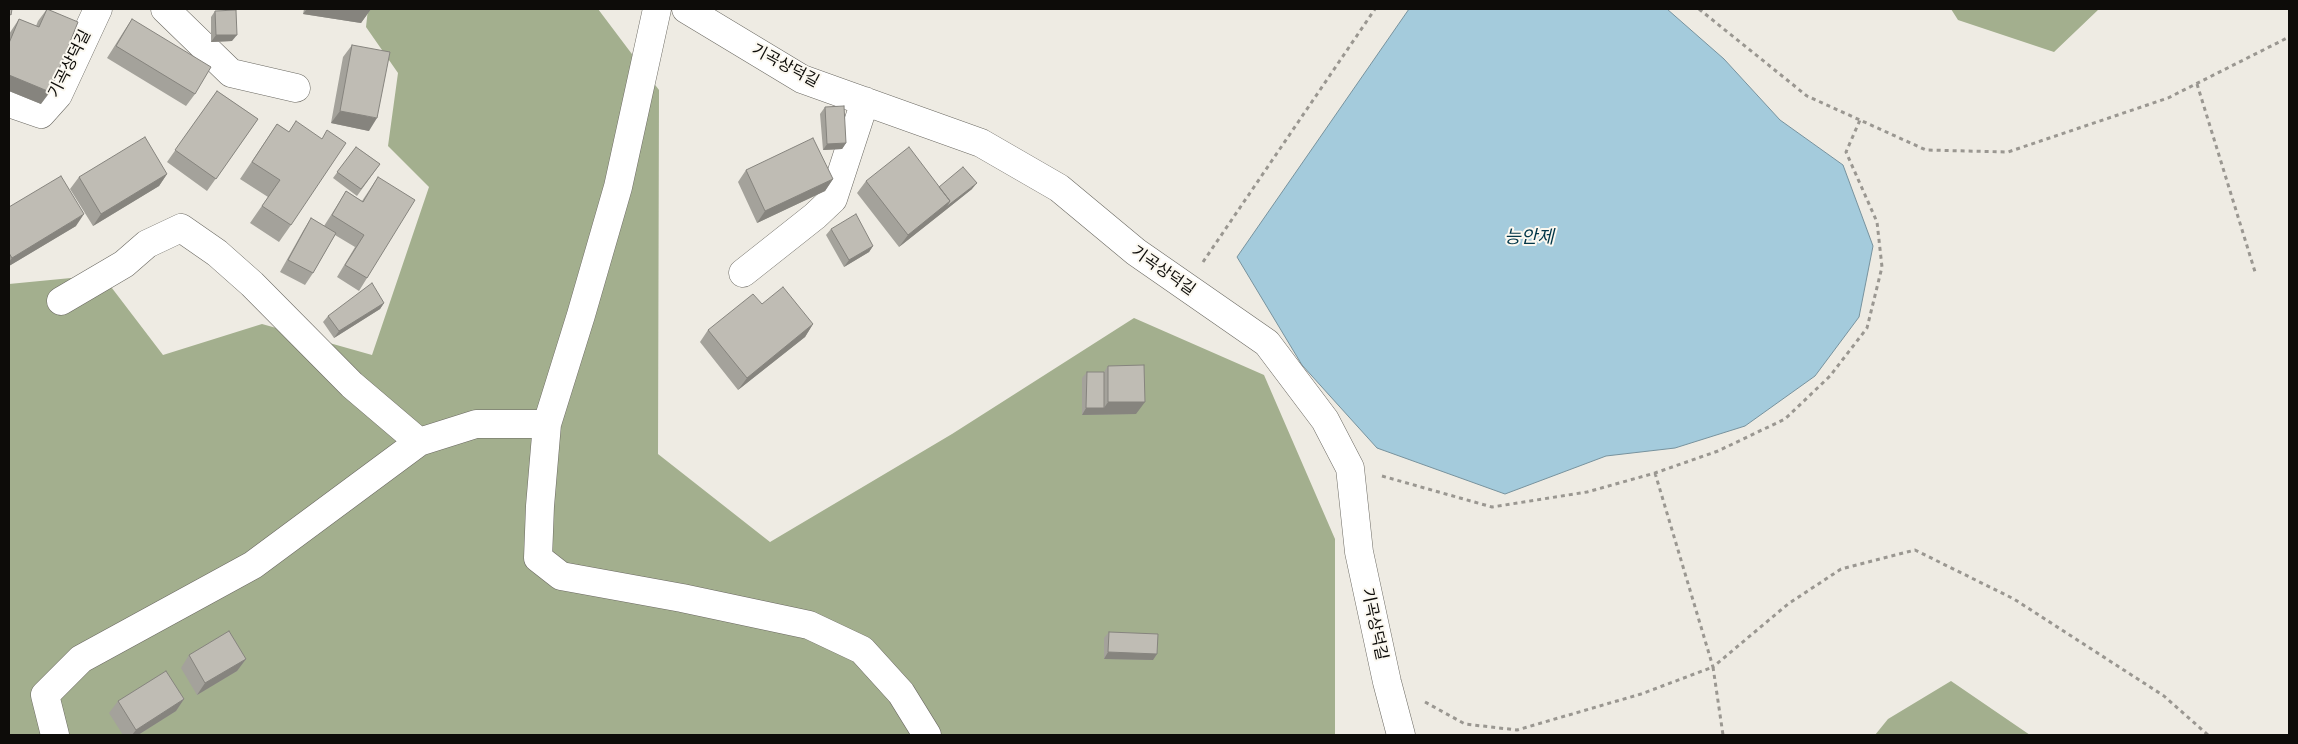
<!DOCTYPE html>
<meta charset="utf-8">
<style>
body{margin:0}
#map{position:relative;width:2298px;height:744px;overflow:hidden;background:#eeebe3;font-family:"Fira Sans Condensed",sans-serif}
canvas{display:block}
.frame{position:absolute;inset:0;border:10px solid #0d0c09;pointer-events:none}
</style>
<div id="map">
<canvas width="2298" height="744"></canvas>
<div class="frame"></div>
</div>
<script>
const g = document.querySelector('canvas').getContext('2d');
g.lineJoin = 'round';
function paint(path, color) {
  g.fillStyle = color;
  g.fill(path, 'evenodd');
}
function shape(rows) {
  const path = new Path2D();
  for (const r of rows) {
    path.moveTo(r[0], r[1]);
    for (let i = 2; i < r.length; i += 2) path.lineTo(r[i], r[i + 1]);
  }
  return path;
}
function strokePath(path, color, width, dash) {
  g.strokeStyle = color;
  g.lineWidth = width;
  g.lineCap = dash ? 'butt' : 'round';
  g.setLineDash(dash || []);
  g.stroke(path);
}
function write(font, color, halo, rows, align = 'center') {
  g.font = font + ' "Fira Sans Condensed","Noto Sans KR",sans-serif';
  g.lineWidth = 4;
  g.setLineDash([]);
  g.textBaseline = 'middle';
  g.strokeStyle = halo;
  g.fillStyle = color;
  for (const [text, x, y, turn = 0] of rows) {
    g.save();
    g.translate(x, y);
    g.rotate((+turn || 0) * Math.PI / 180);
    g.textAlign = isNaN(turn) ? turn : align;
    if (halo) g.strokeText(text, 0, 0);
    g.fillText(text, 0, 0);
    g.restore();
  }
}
const forest = shape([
 [368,9,598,9,659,90,658,454,770,542,952,434,1134,318,1264,375,1335,539,1335,735,9,735,9,284,102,275,163,355,262,324,372,355,429,187,388,146,398,73,366,27],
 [1951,9,2099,9,2054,52,1958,20],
 [1951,681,2030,735,1875,735,1888,719]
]);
const water = shape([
 [1409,9,1667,9,1724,59,1780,120,1843,165,1873,246,1859,317,1815,376,1745,426,1675,448,1606,456,1505,494,1377,448,1302,365,1237,257,1409,9]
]);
const path = shape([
 [1699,9,1807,96,1926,150,2008,152,2168,98,2289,37],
 [2197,84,2256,275],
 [1203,262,1375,9],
 [1655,473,1713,667,1788,604,1841,569,1915,550,2014,599,2164,696,2208,735],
 [1382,476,1492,507,1587,492,1655,473,1718,451,1785,419,1830,376,1867,328,1882,267,1877,222,1846,152,1860,120],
 [1425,702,1465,724,1517,730,1641,694,1713,667,1723,735]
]);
const minor = shape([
 [165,9,231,73,296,88],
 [686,9,802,79,981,143,1059,188,1136,252,1267,343,1325,420,1350,468,1359,552,1387,682,1401,735],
 [9,103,41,114,58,95,98,9],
 [743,273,815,216,833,199,865,101],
 [61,301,124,264,147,244,181,228,217,253,252,284,352,385,419,442],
 [547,424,540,506,538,558,561,576,682,598,809,625,862,650,901,693,927,735],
 [55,735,45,695,81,659,253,565,419,442,476,424,547,424,581,315,618,187,657,9]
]);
const wall = shape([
 [47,9,41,104,9,91,9,34,19,19,36,26,38,21],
 [304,9,371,9,361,23,303,14],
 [215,11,232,41,211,42,211,17],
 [132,19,195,94,186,106,107,58,124,31],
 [352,45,369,131,331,123,343,57],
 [217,91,258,119,207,191,167,162],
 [825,107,846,143,842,149,823,150,820,114],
 [296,121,291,225,279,242,250,223,268,197,240,179,277,124,289,132],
 [356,147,380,164,357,196,333,178],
 [746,170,833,179,825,191,757,223,738,182],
 [167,174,159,186,93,226,70,189,79,177],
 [378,177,367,278,359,291,337,277,355,247,335,235,313,273,305,285,280,272,303,231,311,218,324,226,338,204,346,191,362,201],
 [866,181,939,187,972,189,899,247,857,193],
 [9,207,76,226,9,266],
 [831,229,873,246,869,252,844,267,826,235],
 [384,303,380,309,334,338,323,322,328,316],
 [813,324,805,337,738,390,700,342,708,330],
 [1108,366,1136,414,1082,415,1082,378,1087,372,1104,372],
 [1109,632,1157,654,1153,660,1104,659,1104,638],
 [189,655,246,659,237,671,197,695,181,668],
 [184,699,176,711,138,735,123,735,109,713,118,701]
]);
const shadedWall = shape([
 [307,9,371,9,361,23,303,14],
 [216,35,237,35,232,41,211,42],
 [9,75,50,92,41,104,9,91],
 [340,111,377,118,369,131,331,123],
 [846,143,842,149,823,150,827,144],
 [167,174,159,186,93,226,101,214],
 [833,179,825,191,757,223,765,211],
 [977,183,972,189,942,213,946,207],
 [950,201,942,213,899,247,908,235],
 [84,214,76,226,9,266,9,262,12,258],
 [873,246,869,252,844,267,849,260],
 [384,303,380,309,334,338,339,331],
 [813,324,805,337,738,390,747,378],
 [1108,402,1145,402,1136,414,1082,415,1086,408,1104,408],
 [1108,652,1157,654,1153,660,1104,659],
 [246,659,237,671,197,695,205,683],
 [184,699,176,711,138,735,132,735,136,730]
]);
const building = shape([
 [9,9,12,9,11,15,9,14,9,9],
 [47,9,78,22,50,92,9,75,9,43,19,19,39,27,47,9],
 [236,10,237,35,216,35,215,11,236,10],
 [132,19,211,67,195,94,116,46,132,19],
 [352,45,390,52,377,118,340,111,352,45],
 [217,91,258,119,216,179,175,150,217,91],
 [844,106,846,143,827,144,825,107,844,106],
 [296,121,322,139,327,130,346,143,291,225,262,206,280,180,252,162,277,124,289,132,296,121],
 [145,137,167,174,101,214,79,177,145,137],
 [813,138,833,179,765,211,746,170,813,138],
 [356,147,380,164,361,189,337,172,356,147],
 [909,147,950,201,908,235,866,181,909,147],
 [963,167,977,183,946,207,950,201,939,187,963,167],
 [61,176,84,214,12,258,9,253,9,207,61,176],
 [378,177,415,200,367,278,345,265,364,235,332,215,346,191,363,202,378,177],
 [856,214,873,246,849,260,831,229,856,214],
 [311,218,336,233,313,273,288,260,311,218],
 [372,283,384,303,339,331,328,316,372,283],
 [783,287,813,324,747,378,708,330,753,294,762,304,783,287],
 [1144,365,1145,402,1108,402,1108,366,1144,365],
 [1087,372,1104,372,1104,408,1086,408,1087,372],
 [229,631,246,659,205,683,189,655,229,631],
 [1109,632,1158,634,1157,654,1108,652,1109,632],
 [166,671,184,699,136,730,118,701,166,671]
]);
const streetNames = [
 ["기곡상덕길",70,64,-63],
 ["기곡상덕길",785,66,28],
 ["기곡상덕길",1163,271,35],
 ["기곡상덕길",1374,624,78]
];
const waterNames = [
 ["능안제",1529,238]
];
paint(forest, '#a3af8e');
paint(water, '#a4cbdc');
strokePath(water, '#77929d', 1);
strokePath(minor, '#6b6962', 29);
strokePath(path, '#9a9791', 3, [4, 4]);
strokePath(minor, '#fff', 28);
paint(wall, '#a4a29b');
paint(shadedWall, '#86847e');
paint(building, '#bfbcb4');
strokePath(building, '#86847e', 1);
write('16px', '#0d0c09', '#fbf8f0', streetNames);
write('italic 18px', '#003648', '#fbf8f0', waterNames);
</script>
